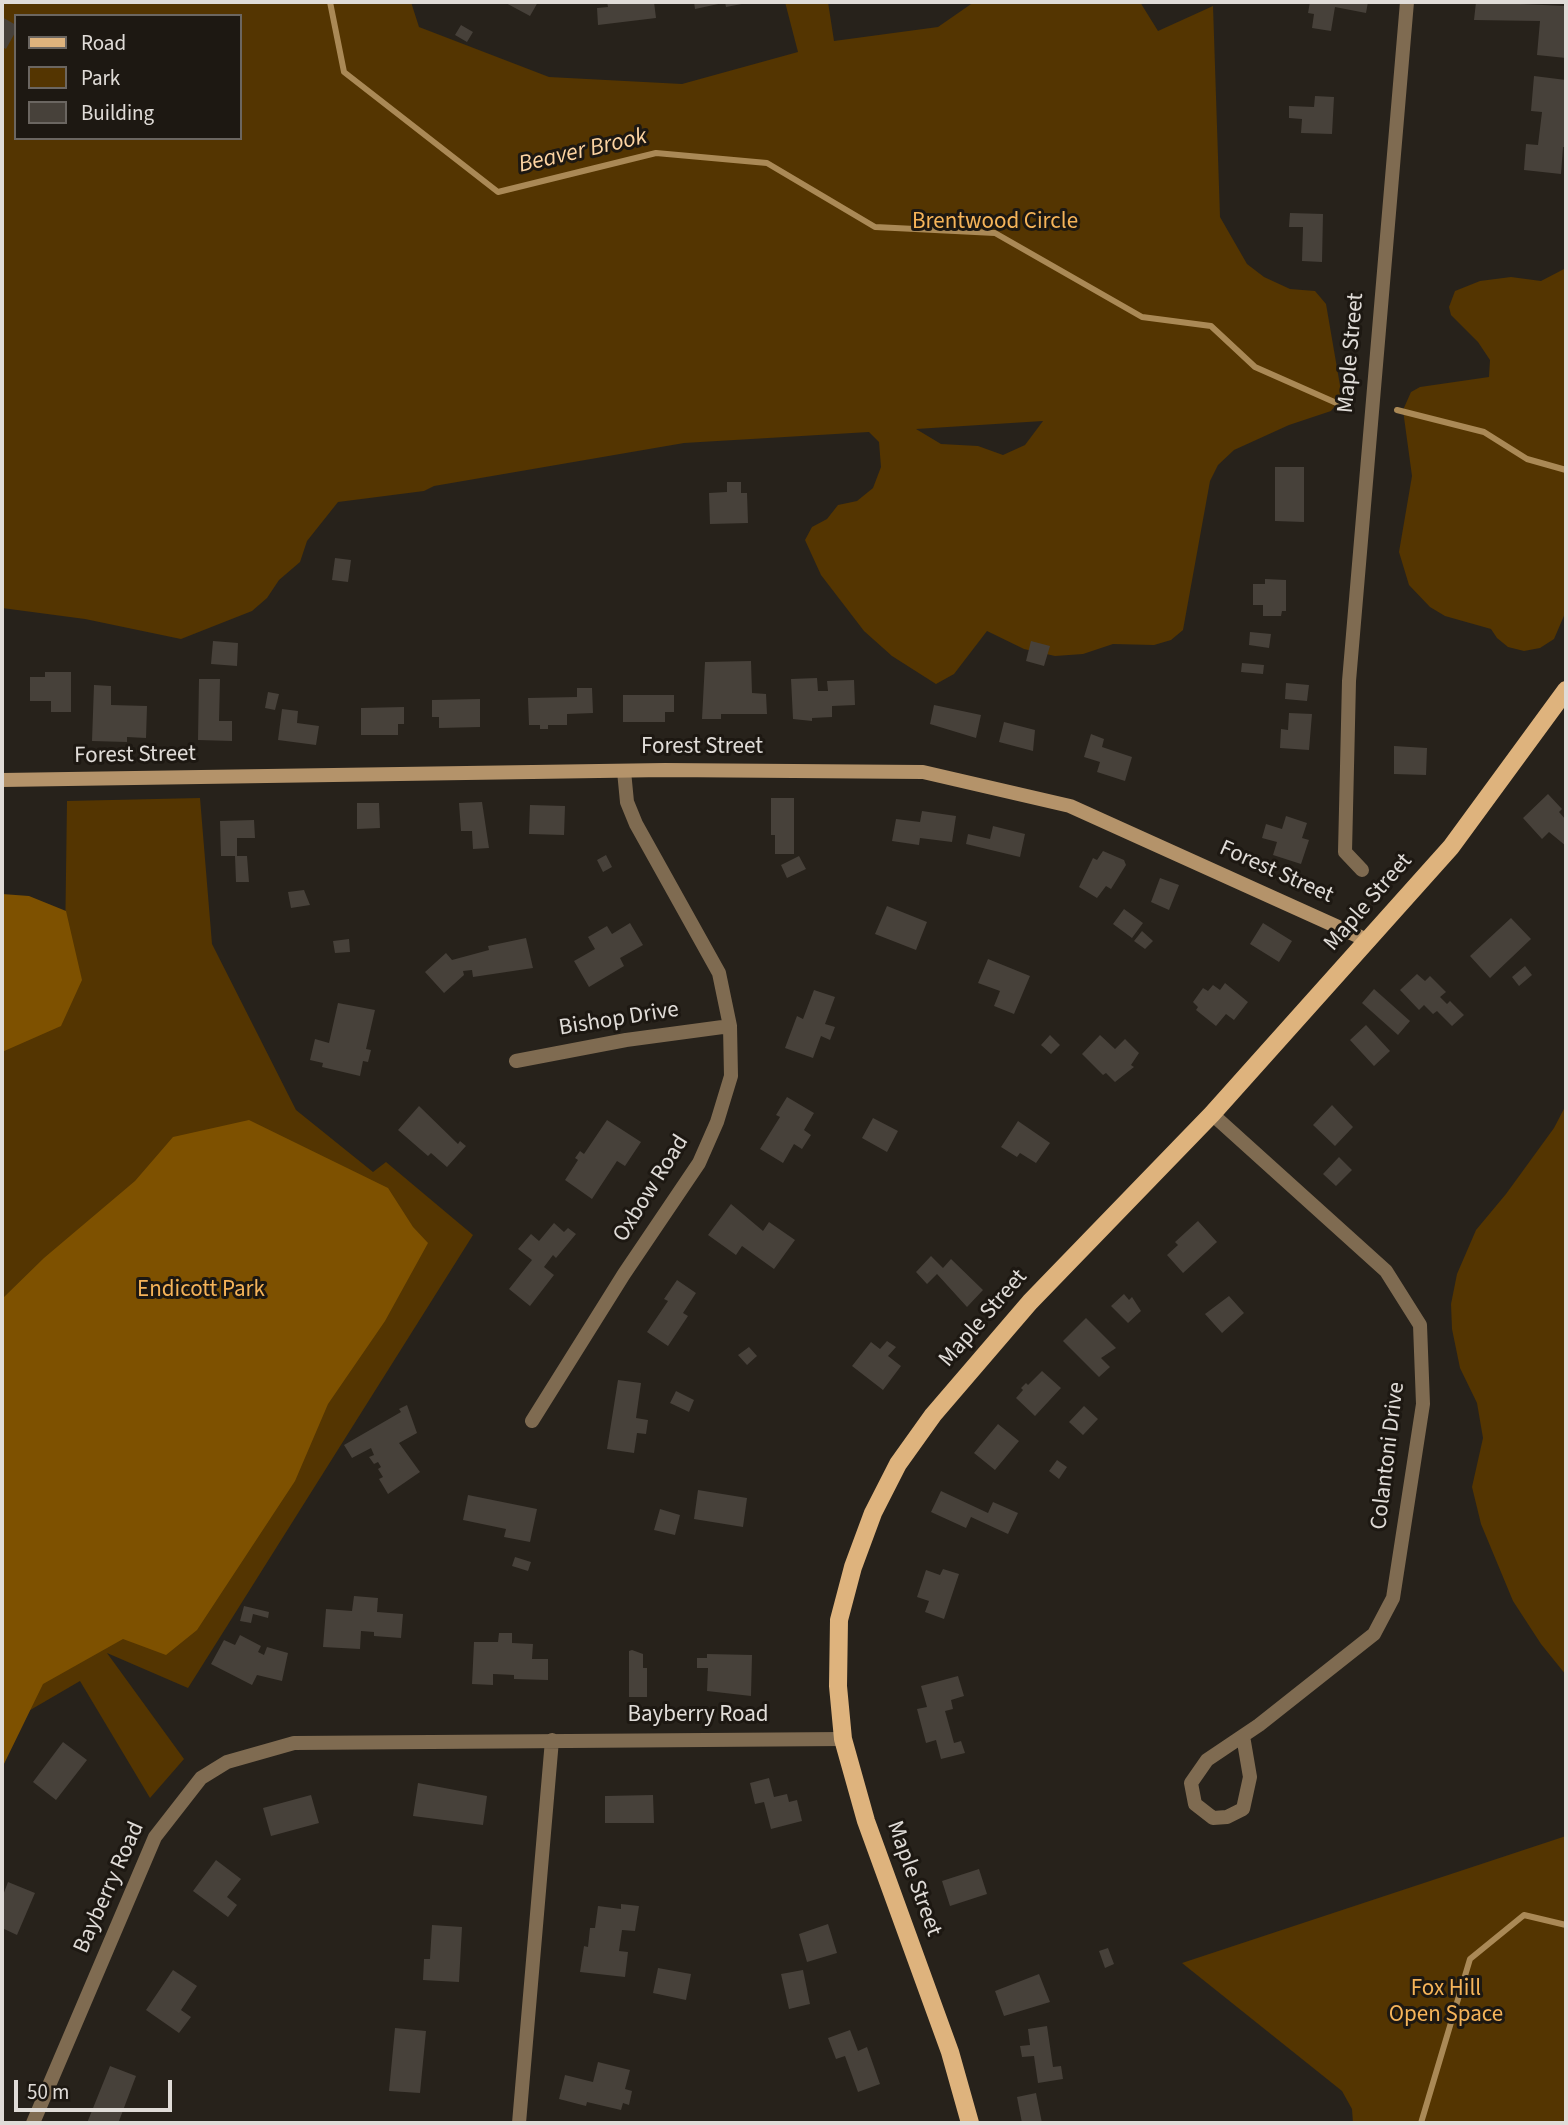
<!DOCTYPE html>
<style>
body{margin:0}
#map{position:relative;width:1568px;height:2125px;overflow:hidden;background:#27221b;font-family:"Source Sans 3",sans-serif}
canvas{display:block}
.frame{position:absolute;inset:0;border:4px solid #e0dcd8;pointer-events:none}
.legend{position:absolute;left:14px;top:14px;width:228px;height:126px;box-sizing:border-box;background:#1d1812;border:2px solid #6b6661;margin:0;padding:9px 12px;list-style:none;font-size:21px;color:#e0dcd8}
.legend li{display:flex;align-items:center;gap:14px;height:35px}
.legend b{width:35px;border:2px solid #6b6661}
.scale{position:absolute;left:14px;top:2080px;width:158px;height:32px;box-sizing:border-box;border:4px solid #e0dcd8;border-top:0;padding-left:9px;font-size:21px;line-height:24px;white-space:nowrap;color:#e0dcd8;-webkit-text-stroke:5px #1d1812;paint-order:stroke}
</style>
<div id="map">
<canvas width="1568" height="2125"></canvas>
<div class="frame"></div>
<ul class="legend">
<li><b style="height:9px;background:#deb37d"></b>Road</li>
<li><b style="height:19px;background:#543501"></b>Park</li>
<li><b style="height:19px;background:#47413a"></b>Building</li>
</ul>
<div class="scale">50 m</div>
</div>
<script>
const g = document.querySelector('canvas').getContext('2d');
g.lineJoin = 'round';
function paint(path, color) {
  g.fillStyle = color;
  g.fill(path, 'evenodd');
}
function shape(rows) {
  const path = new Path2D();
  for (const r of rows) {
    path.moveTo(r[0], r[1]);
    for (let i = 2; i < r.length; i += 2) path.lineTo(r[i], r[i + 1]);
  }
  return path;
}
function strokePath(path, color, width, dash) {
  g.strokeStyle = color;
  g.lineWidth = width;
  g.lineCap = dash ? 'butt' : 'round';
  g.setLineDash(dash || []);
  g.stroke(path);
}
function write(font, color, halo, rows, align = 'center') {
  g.font = font + ' "Source Sans 3",sans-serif';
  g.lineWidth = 6;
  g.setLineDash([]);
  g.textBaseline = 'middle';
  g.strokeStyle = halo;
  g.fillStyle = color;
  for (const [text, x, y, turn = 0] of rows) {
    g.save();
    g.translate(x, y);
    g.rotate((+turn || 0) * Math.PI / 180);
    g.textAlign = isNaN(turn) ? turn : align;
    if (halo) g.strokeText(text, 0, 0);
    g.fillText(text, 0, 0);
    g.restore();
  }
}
const green = shape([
 [2,2,411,2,419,27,549,77,682,84,798,52,785,2,828,2,834,41,938,27,974,2,1140,2,1158,31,1213,6,1220,217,1247,264,1264,277,1290,289,1315,291,1326,304,1342,397,1331,411,1289,425,1234,450,1218,465,1210,481,1183,630,1171,640,1154,645,1113,644,1083,654,1055,656,1024,649,987,631,954,674,936,684,892,656,864,631,821,575,805,540,812,527,827,519,838,505,857,501,873,488,881,467,879,442,869,432,684,443,434,486,424,491,338,502,307,541,300,562,279,580,267,598,252,611,181,639,85,619,2,608],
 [16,16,240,16,240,138,16,138],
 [1043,421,1025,445,1003,455,978,446,941,444,916,429],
 [1566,268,1566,611,1554,639,1540,648,1524,651,1508,647,1497,638,1491,629,1445,616,1430,607,1409,585,1399,552,1412,476,1403,410,1411,392,1420,387,1489,377,1490,360,1478,342,1451,315,1449,307,1455,291,1480,281,1511,277,1541,281],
 [200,798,212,944,296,1110,373,1172,386,1162,473,1235,188,1688,107,1653,184,1759,150,1798,80,1681,8,1723,2,1738,2,947,65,945,67,801],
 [1566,1105,1566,1675,1541,1644,1513,1601,1481,1524,1472,1487,1483,1438,1477,1403,1460,1368,1452,1329,1451,1304,1457,1274,1476,1230,1506,1194,1554,1128],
 [1566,1836,1566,2123,1353,2123,1352,2109,1342,2091,1182,1963]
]);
const forest = shape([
 [2,894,29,896,66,911,82,980,61,1026,2,1052],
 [249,1120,388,1188,413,1227,428,1243,385,1321,328,1404,295,1481,197,1630,166,1655,123,1639,43,1684,2,1768,2,1299,44,1258,135,1181,173,1137]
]);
const stream = shape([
 [330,2,344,72,498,192,656,153,767,163,875,227,995,233,1142,317,1211,326,1255,367,1341,405],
 [1397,410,1484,432,1527,459,1566,470],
 [1421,2123,1470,1959,1524,1915,1566,1925]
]);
const building = shape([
 [504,2,538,2,530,16],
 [607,2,654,2,656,18,598,25,597,8,608,7],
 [694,2,723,2,723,3,695,9],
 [725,2,747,2,747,3,726,7],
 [1310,2,1368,2,1366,13,1335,7,1331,31,1312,28,1314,14,1308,13],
 [1476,2,1566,6,1566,58,1537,55,1540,21,1474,20],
 [2,17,16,25,16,31,6,49,2,47],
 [461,25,473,32,467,42,455,35],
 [1534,76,1566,80,1566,147,1563,147,1561,174,1524,170,1526,144,1538,145,1542,112,1531,111],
 [1315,96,1334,97,1332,134,1301,133,1302,119,1289,118,1289,106,1314,107],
 [1290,213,1323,214,1322,262,1302,261,1303,227,1289,227],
 [1275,467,1304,467,1304,522,1275,521],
 [727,482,741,482,741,493,747,493,748,523,710,524,709,493,727,492],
 [335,558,351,560,348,582,332,580],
 [1265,579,1286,580,1286,611,1282,611,1281,616,1263,616,1263,605,1253,605,1253,584,1265,584],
 [1250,632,1271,634,1269,648,1249,645],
 [213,641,238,643,237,666,211,664],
 [1031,641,1050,646,1044,666,1026,661],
 [751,661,752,693,766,694,767,714,721,714,721,719,702,719,705,662],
 [1242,663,1264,665,1263,674,1241,672],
 [45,672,71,672,71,712,51,712,51,701,30,701,30,677,45,677],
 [817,678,818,691,828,691,827,681,854,680,855,705,832,706,832,717,812,718,812,721,793,719,791,679],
 [199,679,220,679,219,721,232,721,232,741,198,740],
 [1286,683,1309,685,1307,701,1285,699],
 [94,685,111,686,111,705,147,706,146,738,127,737,127,742,92,741],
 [577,688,592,688,593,713,567,714,567,725,548,725,548,729,540,729,540,725,529,725,528,698,577,697],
 [268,692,279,694,275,710,265,708],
 [623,695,674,695,674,712,665,712,665,722,623,722],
 [480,699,480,727,439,728,439,717,432,717,432,700],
 [934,705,981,715,976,738,930,724],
 [404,707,404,724,398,724,398,735,361,735,361,708],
 [282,709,298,711,297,723,319,726,316,745,278,740],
 [1289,713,1312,714,1309,750,1280,748,1281,729,1288,730],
 [1004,722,1035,730,1033,751,999,742],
 [1091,734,1104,739,1102,747,1132,757,1125,781,1097,772,1100,762,1084,757],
 [1394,746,1427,748,1426,775,1394,774],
 [1548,794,1562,809,1559,812,1566,820,1566,846,1549,832,1542,839,1523,818],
 [771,798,794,798,794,854,775,854,775,835,771,835],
 [482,802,489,848,473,849,472,831,461,831,459,803],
 [357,803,379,803,380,828,357,829],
 [530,805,565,806,564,835,529,834],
 [922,811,956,816,952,842,920,838,919,845,892,841,896,819,920,822],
 [1286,816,1307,823,1302,838,1309,840,1301,864,1273,855,1277,842,1262,838,1266,824,1282,829],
 [254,820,255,838,237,838,237,856,247,856,249,882,236,882,235,856,221,856,220,821],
 [993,826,1025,834,1020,857,966,844,968,834,990,839],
 [1103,851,1124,860,1126,865,1111,889,1106,886,1097,898,1079,887,1093,858,1097,860],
 [606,855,612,867,603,872,597,860],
 [799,856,806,869,787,878,781,865],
 [1160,878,1179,885,1169,910,1151,902],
 [304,890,310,905,291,908,288,892],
 [887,906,927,922,916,950,875,934],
 [1124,909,1143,923,1132,938,1113,924],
 [1511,918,1531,939,1490,978,1470,956],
 [630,923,643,945,620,958,624,966,589,987,574,961,595,949,588,937,607,926,612,934],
 [1263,923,1292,941,1279,962,1250,944],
 [1142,931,1153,941,1145,949,1134,941],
 [526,938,533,968,473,977,472,970,463,971,464,975,444,993,425,972,446,953,452,960,489,950,488,946],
 [349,939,350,952,335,953,333,941],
 [988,959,1030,976,1014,1014,994,1006,1000,991,978,983],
 [1525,966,1532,975,1519,986,1512,977],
 [1417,974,1425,981,1430,976,1446,992,1440,997,1447,1004,1450,1001,1464,1015,1452,1026,1437,1011,1433,1014,1424,1005,1419,1010,1400,990],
 [1225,983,1248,1002,1234,1020,1226,1014,1216,1026,1196,1010,1198,1007,1193,1002,1203,988,1208,991,1213,985,1220,990],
 [1374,989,1410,1021,1398,1035,1362,1003],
 [814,990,835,997,825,1024,835,1027,830,1040,821,1036,813,1058,785,1048,797,1016,803,1019],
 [338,1003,375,1010,366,1049,371,1050,368,1062,363,1061,360,1076,322,1067,323,1063,310,1060,315,1039,329,1043],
 [1366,1025,1390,1051,1374,1066,1350,1040],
 [1050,1035,1060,1045,1051,1054,1041,1045],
 [1100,1035,1115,1049,1125,1039,1139,1053,1131,1065,1134,1067,1115,1082,1106,1073,1103,1075,1082,1054],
 [787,1097,814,1113,804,1130,811,1135,802,1149,794,1144,783,1163,760,1149,780,1117,776,1115],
 [1332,1105,1353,1127,1335,1146,1313,1125],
 [419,1106,458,1144,460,1141,466,1146,447,1167,431,1153,428,1156,398,1130],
 [873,1118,898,1131,887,1152,862,1138],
 [607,1120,641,1142,625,1166,617,1161,592,1199,565,1180,578,1160,575,1158,580,1151,584,1154],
 [1018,1121,1050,1143,1036,1163,1020,1153,1017,1157,1001,1147],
 [1339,1157,1352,1170,1336,1186,1323,1174],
 [731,1204,763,1231,769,1222,795,1240,774,1269,742,1246,736,1255,708,1235],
 [1198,1221,1217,1242,1183,1273,1167,1255,1178,1245,1175,1242],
 [554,1223,564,1232,568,1228,576,1234,556,1258,553,1255,544,1267,554,1275,530,1306,509,1289,532,1260,518,1249,531,1234,539,1241],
 [931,1256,943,1268,951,1259,983,1290,967,1307,937,1274,927,1284,916,1272],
 [677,1280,696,1293,683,1313,688,1316,668,1346,647,1332,668,1301,664,1299],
 [1124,1294,1129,1300,1132,1297,1141,1311,1128,1323,1111,1306],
 [1229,1296,1244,1313,1222,1333,1205,1314],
 [1086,1318,1116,1348,1101,1358,1110,1367,1099,1377,1063,1341],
 [887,1341,896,1347,888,1356,901,1366,883,1390,852,1366,871,1342,880,1349],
 [749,1347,757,1356,747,1365,738,1355],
 [1042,1371,1061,1388,1035,1416,1016,1398,1023,1390,1021,1388,1026,1383,1028,1385],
 [618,1380,641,1383,636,1418,648,1420,646,1434,637,1433,634,1453,607,1449],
 [676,1391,694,1400,689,1412,670,1403],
 [407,1405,417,1433,399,1443,420,1472,388,1494,379,1479,383,1477,378,1469,381,1467,378,1462,374,1464,369,1457,374,1455,371,1448,352,1458,344,1445,401,1412,399,1409],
 [1084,1406,1098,1419,1083,1435,1069,1422],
 [998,1424,1019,1441,995,1470,974,1453],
 [1057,1460,1067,1467,1059,1479,1049,1471],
 [698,1490,747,1498,743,1527,694,1519],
 [941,1491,988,1513,993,1502,1018,1513,1008,1534,971,1517,966,1528,931,1512],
 [468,1495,537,1509,530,1542,504,1537,506,1529,463,1520],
 [660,1509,680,1515,675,1535,654,1530],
 [515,1557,531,1562,528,1571,512,1566],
 [943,1569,959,1574,944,1619,925,1612,929,1601,917,1597,926,1570,940,1575],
 [354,1596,378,1598,377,1612,403,1614,401,1638,374,1636,374,1632,361,1631,360,1649,323,1647,326,1609,352,1611],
 [244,1606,269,1612,268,1618,253,1614,251,1623,240,1621],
 [499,1633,512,1633,512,1643,533,1644,532,1659,548,1659,548,1680,514,1679,514,1675,493,1674,493,1685,472,1684,474,1642,498,1642],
 [240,1635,261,1646,258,1652,264,1655,267,1647,288,1653,282,1681,257,1675,252,1685,211,1664,224,1640,235,1645],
 [632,1650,643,1654,643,1668,647,1668,647,1697,629,1697,629,1651],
 [707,1654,752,1655,751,1696,707,1691,708,1668,697,1668,697,1658,707,1658],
 [958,1676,964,1696,951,1700,953,1709,945,1711,954,1743,961,1741,965,1753,941,1759,936,1740,926,1743,917,1709,927,1707,921,1686],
 [63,1742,87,1760,56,1800,33,1782],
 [769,1778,774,1797,787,1794,789,1802,797,1800,802,1821,771,1829,764,1802,755,1804,750,1783],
 [418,1783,487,1796,483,1825,413,1816],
 [311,1795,319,1823,271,1836,263,1808],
 [653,1795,654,1823,605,1823,605,1796],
 [216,1860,241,1879,227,1897,237,1905,228,1917,193,1891],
 [979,1869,987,1894,950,1906,942,1881],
 [8,1882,35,1893,17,1935,2,1928,2,1898],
 [621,1904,639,1906,635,1931,622,1930,619,1951,628,1952,625,1977,580,1972,584,1946,588,1947,590,1928,595,1928,598,1906,621,1909],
 [828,1924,837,1953,807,1962,799,1934],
 [432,1925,462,1927,459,1982,423,1980,424,1959,430,1959],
 [1108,1948,1114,1964,1105,1968,1099,1951],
 [658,1968,691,1974,686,2000,653,1993],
 [173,1970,197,1986,181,2010,191,2017,179,2033,146,2010],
 [803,1970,810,2004,789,2009,781,1974],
 [1039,1974,1050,2002,1004,2016,995,1991],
 [1047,2026,1053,2067,1061,2066,1063,2079,1038,2083,1034,2056,1022,2057,1020,2046,1030,2045,1028,2029],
 [395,2028,426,2031,420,2093,389,2091],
 [850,2030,858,2051,867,2047,880,2084,858,2092,845,2056,836,2059,828,2038],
 [598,2062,630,2070,625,2089,632,2091,629,2105,623,2103,621,2110,587,2102,586,2106,559,2099,565,2075,593,2082],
 [110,2066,136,2076,119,2121,125,2123,87,2123],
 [1036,2093,1042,2123,1022,2123,1017,2097]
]);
const street = shape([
 [1362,870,1345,852,1349,681,1407,2],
 [516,1061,626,1040,730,1026],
 [1212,1114,1386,1271,1420,1325,1423,1404,1393,1598,1374,1634,1259,1725,1207,1760,1191,1783,1195,1804,1213,1818,1227,1817,1243,1809,1250,1777,1243,1736],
 [532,1421,624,1274,699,1163,717,1122,731,1076,730,1026,719,973,636,824,627,802,624,771],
 [33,2123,155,1837,201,1778,227,1762,294,1743,843,1739],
 [519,2123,552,1740]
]);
const secondary = shape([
 [2,780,665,770,923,772,1070,806,1369,941]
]);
const primary = shape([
 [970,2123,950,2052,866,1821,843,1739,838,1686,839,1620,853,1567,873,1513,898,1464,933,1415,1030,1302,1212,1114,1451,847,1566,690]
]);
const parkNames = [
 ["Brentwood Circle",995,223],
 ["Endicott Park",201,1291],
 ["Fox Hill",1446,1990],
 ["Open Space",1446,2016]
];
const streetNames = [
 ["Maple Street",1352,353,-85],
 ["Forest Street",702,748],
 ["Forest Street",135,756,-1],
 ["Forest Street",1276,873,24],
 ["Maple Street",1369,903,-49],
 ["Bishop Drive",619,1020,-9],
 ["Oxbow Road",652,1189,-58],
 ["Maple Street",984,1319,-49],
 ["Colantoni Drive",1389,1456,-83],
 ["Bayberry Road",698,1716],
 ["Maple Street",913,1879,70],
 ["Bayberry Road",110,1888,-66]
];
const waterNames = [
 ["Beaver Brook",583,152,-13]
];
paint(green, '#543501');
paint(forest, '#7e5100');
strokePath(stream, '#aa8956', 6);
paint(building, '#47413a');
strokePath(street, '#7f6b51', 14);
strokePath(secondary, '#b4936a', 14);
strokePath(primary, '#deb37d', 18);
write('23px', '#f6b459', '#1d1812', parkNames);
write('23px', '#e0dcd8', '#1d1812', streetNames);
write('italic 24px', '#fdd4a2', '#1d1812', waterNames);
</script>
